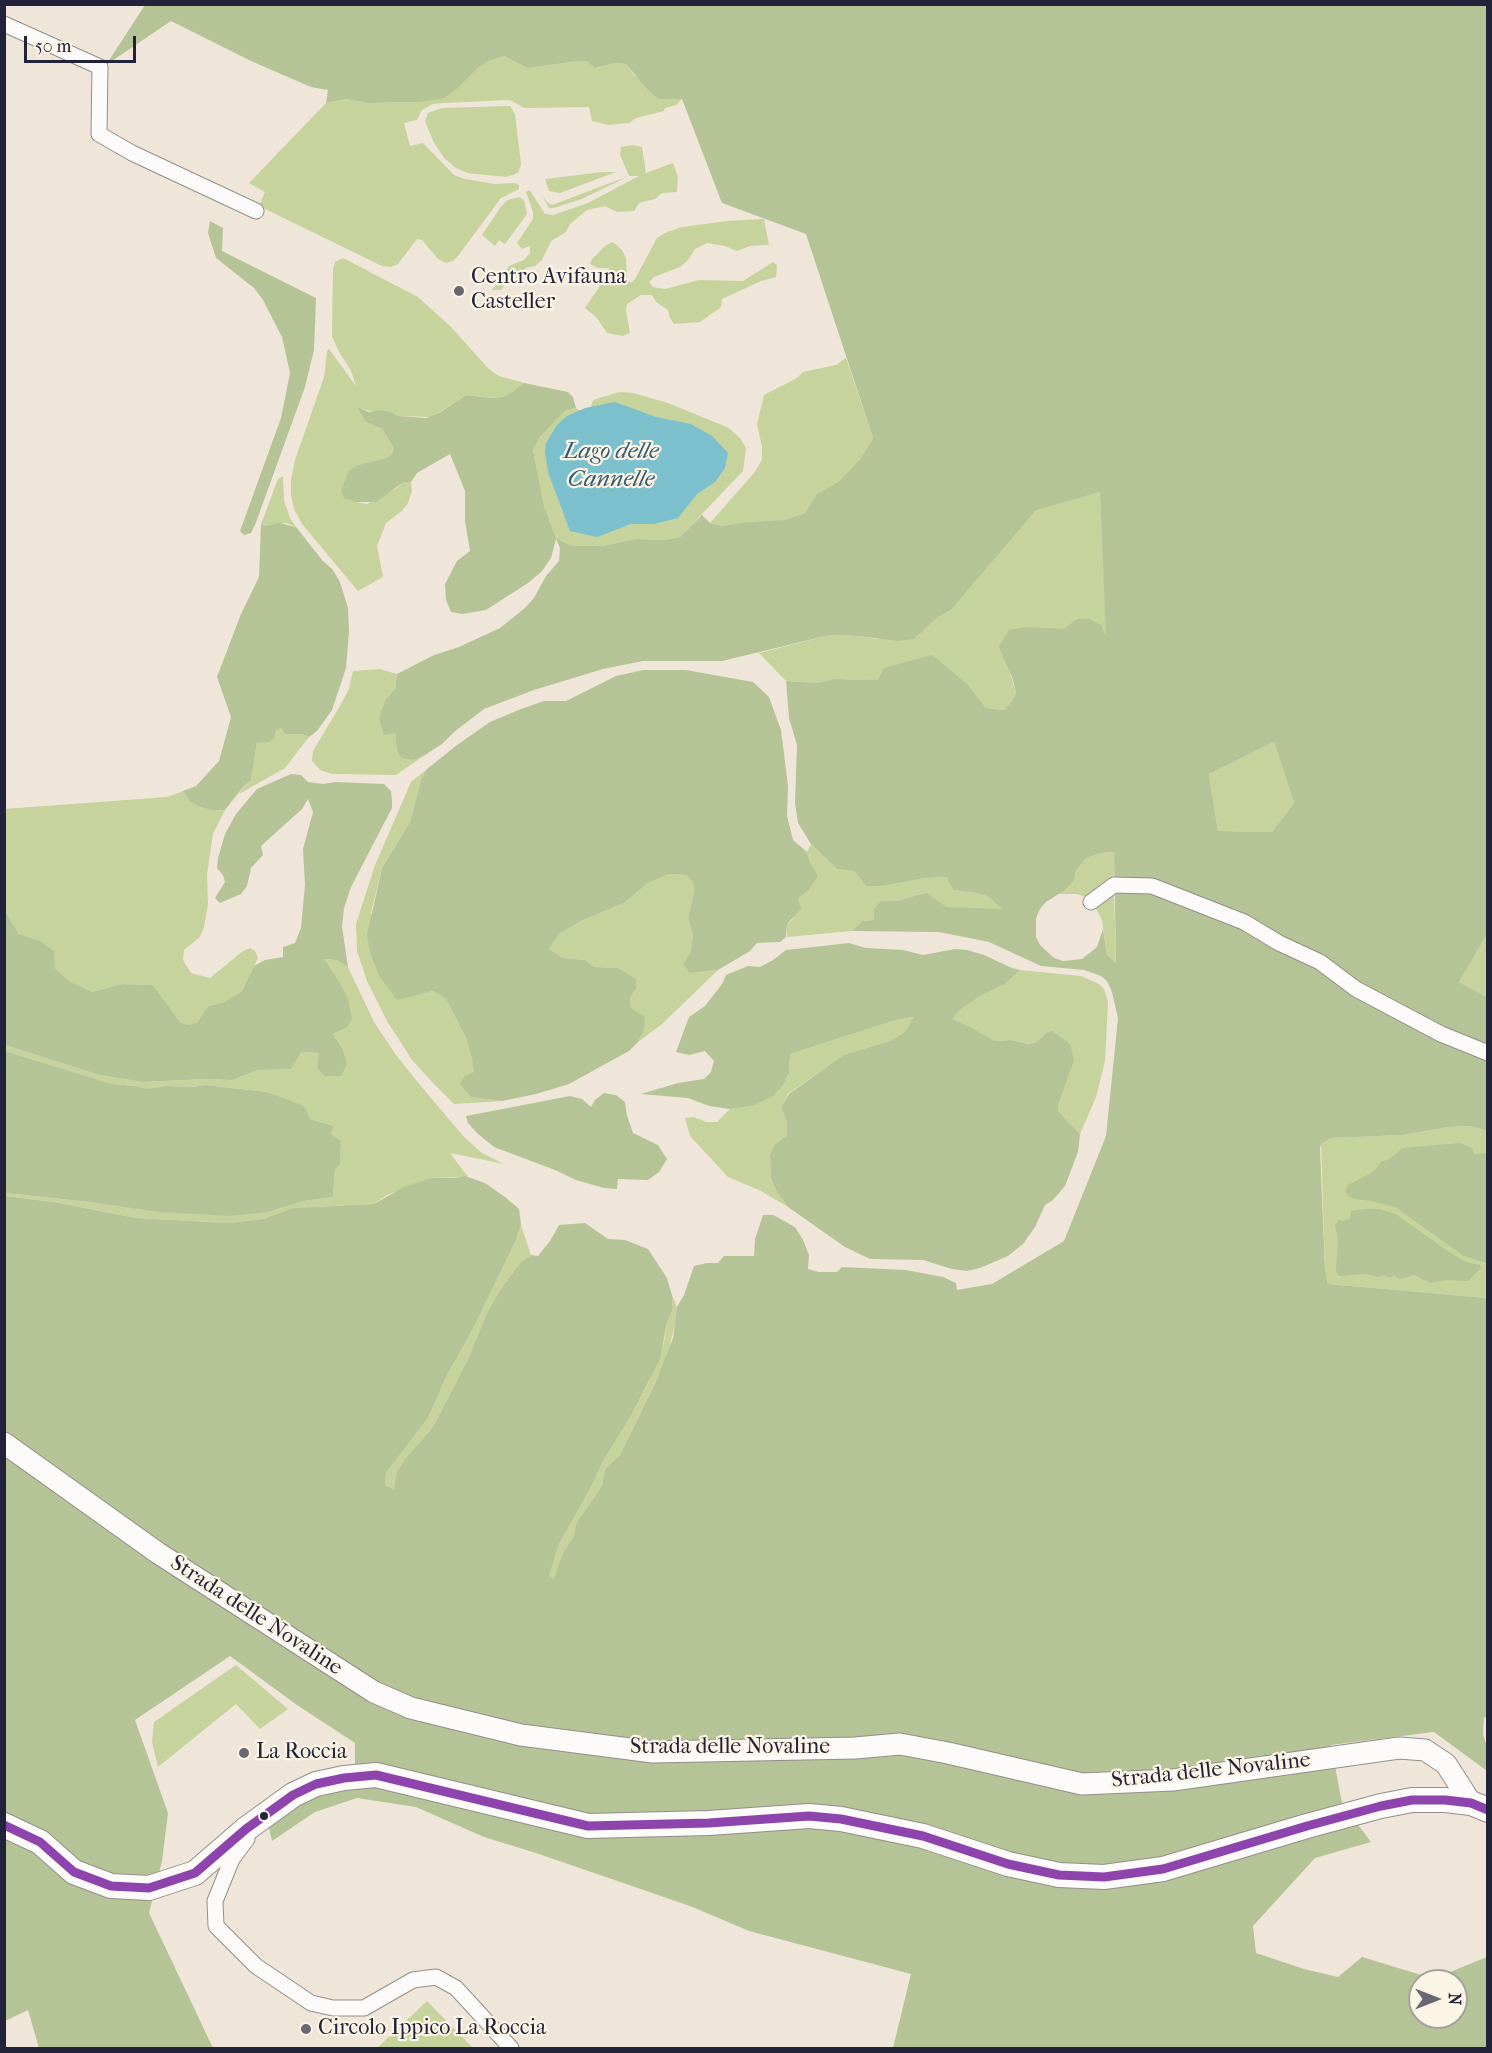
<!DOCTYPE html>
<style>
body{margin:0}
#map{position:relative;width:1492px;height:2053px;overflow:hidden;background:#efe6d9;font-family:"IM FELL French Canon",serif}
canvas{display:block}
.frame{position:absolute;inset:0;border:6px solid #22223b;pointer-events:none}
.north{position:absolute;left:1408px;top:1969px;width:60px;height:60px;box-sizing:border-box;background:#fcf5e5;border:2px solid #a5a1a1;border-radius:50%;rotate:90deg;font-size:16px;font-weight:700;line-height:24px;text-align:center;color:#22223b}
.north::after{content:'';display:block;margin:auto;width:21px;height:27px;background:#6a6772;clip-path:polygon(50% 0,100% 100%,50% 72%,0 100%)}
.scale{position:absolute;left:24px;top:36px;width:112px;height:27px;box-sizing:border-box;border:3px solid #22223b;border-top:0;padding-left:8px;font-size:18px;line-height:21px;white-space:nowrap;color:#22223b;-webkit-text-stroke:4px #fcf5e5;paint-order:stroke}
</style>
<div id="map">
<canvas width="1492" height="2053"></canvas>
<div class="frame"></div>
<div class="north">N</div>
<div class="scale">50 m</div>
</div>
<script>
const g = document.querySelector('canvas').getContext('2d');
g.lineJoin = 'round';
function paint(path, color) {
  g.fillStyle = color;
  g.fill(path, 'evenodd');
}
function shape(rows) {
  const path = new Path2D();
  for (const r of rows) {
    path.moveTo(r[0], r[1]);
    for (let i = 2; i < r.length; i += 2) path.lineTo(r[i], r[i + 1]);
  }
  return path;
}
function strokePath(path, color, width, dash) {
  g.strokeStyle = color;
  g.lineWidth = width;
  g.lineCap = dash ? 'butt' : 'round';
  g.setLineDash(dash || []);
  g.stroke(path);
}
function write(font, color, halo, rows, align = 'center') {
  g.font = font + ' "IM FELL French Canon",serif';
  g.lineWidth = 4.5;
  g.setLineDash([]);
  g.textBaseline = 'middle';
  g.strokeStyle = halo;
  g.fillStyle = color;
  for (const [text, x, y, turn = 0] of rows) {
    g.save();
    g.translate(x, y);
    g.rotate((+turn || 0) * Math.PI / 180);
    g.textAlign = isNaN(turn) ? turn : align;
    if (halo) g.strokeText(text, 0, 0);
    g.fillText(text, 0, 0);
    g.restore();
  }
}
const green = shape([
 [504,56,527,68,579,61,587,61,596,68,616,63,626,64,635,76,682,99,676,105,665,108,664,111,636,118,629,123,608,125,592,121,589,107,524,108,510,100,445,103,433,104,422,110,417,120,404,123,410,146,423,143,454,175,465,179,495,184,514,183,519,185,519,189,501,198,458,256,453,261,446,263,438,259,422,240,417,239,398,264,391,267,382,266,259,206,265,192,249,183,326,103,346,99,367,103,420,102,459,87,478,68,489,61],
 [510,106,515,114,521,164,518,173,506,177,467,173,456,168,445,159,434,143,425,121,428,113,442,108],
 [633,145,642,147,646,173,673,163,678,177,677,192,662,193,655,199,639,203,634,211,617,212,605,206,587,210,570,224,566,232,551,241,542,260,535,266,526,268,510,278,501,290,492,290,509,266,524,260,530,253,530,246,522,249,517,243,533,219,533,212,526,192,529,190,531,192,545,214,553,215,588,203,639,176,629,176,582,199,554,208,549,208,542,195,547,202,552,205,629,176,620,155,621,147],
 [603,172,616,172,560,193,549,191,545,179],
 [520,197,524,201,527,214,505,244,499,240,495,246,482,235,500,208,507,200],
 [764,219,769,245,750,246,737,251,725,246,707,243,695,249,688,260,680,267,654,277,649,282,653,287,665,289,699,280,743,281,773,262,777,265,776,277,761,281,722,299,721,307,700,322,674,324,670,318,668,310,656,302,652,295,641,295,627,304,626,310,630,333,623,336,607,333,597,318,585,308,608,274,609,268,598,268,590,264,592,259,606,245,613,242,622,250,626,258,627,278,631,283,635,279,657,238,665,233,682,227,727,221],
 [343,258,418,297,450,326,489,369,499,376,524,383,512,392,503,397,492,398,466,395,432,417,398,416,392,412,381,410,375,412,358,408,366,422,382,429,394,448,392,454,386,458,358,465,344,497,356,502,367,504,397,488,404,482,411,482,412,491,408,503,402,511,386,523,377,546,383,577,358,591,302,524,294,509,291,495,291,480,295,460,324,377,327,351,329,349,356,386,351,371,338,350,332,336,333,269,335,262],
 [846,358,873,438,861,458,838,482,817,494,805,513,785,520,761,523,740,523,722,526,710,523,754,473,762,460,762,447,757,424,764,395,797,378,803,372,836,365],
 [619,392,633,393,668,403,729,428,740,438,746,448,743,471,680,537,665,540,636,539,602,546,571,546,556,538,544,506,533,450,540,437,566,410,576,408,580,411,577,414,591,407,593,400],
 [283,476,284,500,290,518,296,527,286,523,266,526,261,524,278,479],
 [1100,492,1107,639,1077,619,1065,629,1049,629,1008,666,1016,693,1012,701,1004,710,986,708,969,686,850,679,834,679,818,683,786,681,759,653,830,635,858,636,878,639,925,629,937,618,951,610,1036,509],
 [380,669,397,674,395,689,386,699,384,734,395,732,397,751,414,760,425,755,396,775,332,774,320,770,312,761,313,751,341,704,349,689,353,671],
 [281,728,285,734,302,734,309,737,285,768,239,794,243,788,251,780,257,743,274,738,275,730],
 [1274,742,1294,803,1272,832,1218,831,1209,774],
 [427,769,421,780,410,822,382,868,371,913,410,996,433,991,446,999,466,1038,472,1059,475,1072,471,1097,502,1101,454,1104,434,1084,412,1060,387,1021,367,981,357,951,356,924,375,865,411,782],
 [183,791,189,801,211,810,225,810,213,834,207,874,208,904,204,927,200,937,184,950,183,960,191,973,210,978,243,951,250,948,255,951,258,958,242,991,224,1002,208,1006,197,1024,188,1025,180,1022,153,985,122,984,92,992,86,991,70,982,55,968,48,946,19,934,5,911,4,809,167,797],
 [811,844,837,869,854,871,866,886,925,878,946,877,953,890,977,893,989,897,1004,910,947,907,927,893,917,895,898,901,881,901,874,920,862,921,852,931,787,937,787,924,793,919,798,899,809,890,810,863,807,852],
 [1114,852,1114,881,1086,897,1077,894,1059,894,1074,880,1076,871,1086,858,1101,853],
 [669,874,688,875,694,885,693,898,688,918,693,936,690,954,690,973,718,970,662,1024,638,1042,644,1031,631,1008,630,998,636,989,618,968,595,967,585,960,563,958,549,949,559,934,581,921,624,903,648,883],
 [1114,891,1116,963,1107,955,1102,920,1094,905],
 [1487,932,1487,997,1459,982],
 [323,959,336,960,348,967,374,1022,396,1055,420,1085,464,1137,482,1153,504,1164,450,1153,468,1177,431,1178,387,1195,374,1204,293,1208,263,1219,228,1223,136,1218,54,1202,5,1196,5,1193,90,1202,268,1212,304,1201,333,1197,335,1169,340,1165,341,1141,331,1134,334,1126,310,1119,284,1099,267,1092,205,1085,193,1087,167,1086,148,1090,136,1086,112,1084,5,1051,5,1045,99,1075,143,1082,205,1079,232,1080,258,1070,290,1069,301,1052,320,1053,317,1068,342,1048,333,1034,346,1028,342,986],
 [1020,970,1081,976,1099,984,1104,989,1108,1002,1105,1061,1096,1097,1080,1134,1058,1111,1058,1105,1065,1083,1046,1033,1037,1042,1028,1044,1011,1040,994,1041,973,1028,951,1019,960,1010,982,995,1005,984],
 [915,1017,905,1032,890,1041,843,1055,788,1094,781,1107,787,1122,787,1135,774,1145,770,1155,771,1178,777,1192,788,1207,761,1191,728,1177,690,1136,685,1118,694,1117,706,1122,717,1122,730,1109,752,1106,783,1085,789,1073,790,1054,896,1020],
 [1471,1126,1487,1131,1487,1298,1328,1284,1325,1269,1321,1144,1331,1138,1402,1135,1449,1127],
 [5,1209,385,1484,386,1473,428,1418,447,1375,474,1327,516,1240,521,1225,531,1255,521,1262,500,1290,486,1315,468,1359,433,1427,405,1459,397,1472,549,1575,559,1544,591,1487,603,1461,631,1416,649,1381,664,1343,667,1323,672,1311,672,1295,677,1307,675,1323,667,1358,620,1455,605,1469,602,1486,577,1522,573,1537,563,1553,586,1604,460,1539],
 [236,1665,288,1709,260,1729,236,1704,158,1767,152,1742,154,1722],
 [427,2001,473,2048,377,2048]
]);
const forest = shape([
 [145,5,1487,5,1488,932,1459,982,1487,997,1487,1131,1471,1126,1449,1127,1402,1135,1331,1138,1321,1144,1320,1149,1325,1269,1328,1284,1487,1298,1488,1719,1484,1717,1483,1734,1487,1747,1487,1771,1434,1732,1331,1745,1342,1803,1371,1842,1315,1858,1253,1926,1256,1953,1304,1969,1338,1977,1362,1957,1428,1977,1450,1972,1487,1957,1487,2048,893,2048,911,1974,749,1931,690,1906,536,1853,484,1837,416,1807,357,1798,315,1812,272,1841,268,1824,298,1801,355,1780,355,1743,297,1705,230,1656,135,1720,168,1813,162,1861,149,1913,213,2048,39,2048,28,2010,5,2021,5,1196,54,1202,136,1218,228,1223,263,1219,293,1208,374,1204,404,1187,431,1178,455,1178,465,1176,485,1183,505,1197,519,1209,521,1225,516,1240,474,1327,447,1375,428,1418,386,1473,385,1485,394,1490,397,1472,405,1459,433,1427,468,1359,486,1315,500,1290,521,1262,531,1255,538,1256,550,1241,559,1225,585,1223,608,1239,625,1240,648,1249,667,1278,672,1295,672,1311,667,1323,660,1359,631,1416,603,1461,591,1487,559,1544,549,1576,554,1579,563,1553,573,1537,577,1522,602,1486,605,1469,620,1455,657,1379,673,1338,677,1307,684,1295,694,1266,707,1263,718,1263,724,1256,754,1256,755,1239,763,1215,773,1215,795,1227,803,1240,809,1255,808,1269,819,1272,837,1272,842,1267,906,1270,943,1277,956,1283,957,1290,992,1284,1064,1241,1106,1136,1118,1018,1112,992,1107,981,1101,976,1084,970,1041,966,989,942,939,932,852,931,862,921,874,920,874,909,881,901,898,901,917,895,927,893,947,907,1002,909,989,897,977,893,953,890,946,877,925,878,880,886,866,886,854,871,837,869,811,844,798,823,795,803,797,745,789,718,786,681,818,683,834,679,878,680,884,668,932,655,969,686,986,708,1004,710,1012,701,1016,693,1012,677,999,647,1009,630,1027,627,1064,629,1077,619,1089,619,1101,625,1106,637,1100,492,1036,510,951,610,937,618,914,639,898,641,858,636,830,635,722,661,643,661,603,669,534,690,484,709,454,732,442,744,425,755,414,760,402,758,397,751,395,733,384,735,379,718,386,699,395,689,397,674,434,655,459,647,500,628,525,608,534,598,546,576,559,561,560,548,556,539,551,558,542,571,528,583,486,610,462,614,451,612,446,600,445,584,457,561,470,551,465,521,465,491,450,454,417,473,411,482,404,482,376,502,356,502,344,498,341,491,349,471,358,465,386,458,392,454,394,448,382,429,366,422,357,407,369,412,381,410,392,412,398,416,427,418,439,413,466,395,492,398,503,397,512,392,524,383,568,392,573,397,576,408,566,410,540,437,533,450,544,506,556,538,571,546,602,546,636,539,665,540,680,537,702,515,710,523,722,526,740,523,785,520,805,513,817,494,838,482,861,458,873,438,806,234,722,203,682,99,659,99,647,89,626,64,616,63,595,68,587,61,579,61,527,68,504,56,489,61,478,68,459,87,444,98,420,102,367,103,346,99,326,103,328,90,311,87,251,61,171,21,106,65],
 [1274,742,1294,803,1272,832,1218,831,1209,774],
 [1114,852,1116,963,1107,955,1103,929,1097,947,1082,959,1063,961,1054,958,1040,945,1036,937,1036,918,1040,909,1046,902,1065,890,1074,880,1076,871,1086,858,1101,853],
 [1420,1981,1456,1981,1456,2017,1420,2017],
 [210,221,223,228,222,251,316,298,314,350,305,387,255,525,251,533,244,535,240,531,281,418,290,373,282,337,263,300,254,288,216,258,208,233],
 [279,523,296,527,322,560,333,570,340,582,348,608,349,631,346,668,332,710,317,731,309,737,302,734,285,734,281,728,276,730,274,738,269,742,257,743,251,780,243,787,225,810,211,810,198,806,189,801,183,791,196,786,219,761,231,717,217,677,241,614,259,577,261,524,266,526],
 [643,670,686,670,753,682,769,697,781,730,788,786,787,816,793,840,807,852,810,863,818,876,809,890,798,899,801,909,787,924,786,937,780,942,757,943,750,951,718,970,690,973,683,964,690,954,693,936,688,918,693,898,694,885,687,875,669,874,648,883,624,903,581,921,559,934,549,949,563,958,585,960,595,967,618,968,636,979,636,989,630,998,631,1008,645,1017,644,1031,638,1042,629,1051,569,1084,536,1094,502,1101,471,1097,460,1084,465,1076,474,1072,472,1059,466,1038,446,999,433,991,397,1000,379,976,370,952,367,935,382,868,410,822,421,780,427,769,457,745,490,722,521,709,544,701,566,701,616,676],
 [291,774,301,775,308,782,323,784,336,782,384,784,391,791,392,799,392,808,351,887,344,908,342,927,348,967,336,960,324,959,342,986,348,1000,352,1019,346,1028,333,1034,342,1048,347,1064,341,1076,325,1076,317,1068,319,1053,301,1052,291,1069,258,1070,232,1080,205,1079,143,1082,99,1075,5,1045,5,911,19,934,40,941,54,951,55,968,70,982,92,992,122,984,153,985,180,1022,188,1025,197,1023,208,1006,224,1002,242,991,254,966,265,960,283,957,283,947,295,943,301,928,305,885,303,849,313,812,308,799,302,809,261,846,263,855,251,868,247,886,241,894,220,903,215,898,225,882,223,875,217,868,218,858,225,834,236,814,257,789],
 [849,943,866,948,903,950,923,955,955,949,967,950,984,955,1012,968,1020,970,1005,984,982,995,960,1010,952,1019,973,1028,994,1041,1011,1040,1028,1044,1037,1042,1046,1033,1052,1031,1070,1044,1074,1060,1058,1105,1058,1111,1080,1134,1078,1152,1065,1186,1053,1200,1045,1205,1035,1227,1023,1244,1008,1256,980,1268,967,1271,952,1269,923,1260,870,1259,845,1247,788,1207,777,1192,771,1178,770,1155,774,1145,787,1135,787,1122,781,1107,789,1094,843,1055,890,1041,905,1032,914,1017,896,1020,790,1054,789,1073,783,1085,773,1096,752,1106,730,1109,709,1106,688,1098,641,1094,678,1083,704,1079,711,1072,714,1061,705,1051,689,1055,676,1052,689,1017,705,1006,722,984,726,975,748,966,760,967,773,960,786,950],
 [5,1051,112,1084,136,1086,148,1089,167,1086,193,1087,205,1085,267,1092,304,1106,310,1119,334,1126,331,1134,341,1141,340,1165,335,1169,333,1197,304,1201,268,1212,228,1216,160,1212,90,1202,5,1193],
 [604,1093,616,1095,625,1102,627,1116,633,1133,658,1145,667,1159,659,1172,648,1180,618,1179,617,1189,604,1188,576,1180,555,1170,494,1147,477,1133,468,1123,466,1116,570,1096,582,1099,591,1107,595,1100],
 [1460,1143,1472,1148,1474,1155,1483,1153,1487,1155,1487,1263,1464,1256,1395,1207,1371,1201,1355,1199,1348,1196,1345,1191,1348,1185,1373,1172,1382,1161,1388,1160,1403,1148],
 [1364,1209,1380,1209,1397,1215,1446,1250,1466,1262,1480,1265,1481,1268,1468,1281,1445,1280,1430,1283,1414,1275,1399,1279,1394,1275,1390,1278,1384,1275,1379,1277,1365,1274,1339,1276,1336,1271,1338,1239,1335,1225,1340,1219,1342,1221,1350,1219,1351,1211]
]);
const water = shape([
 [615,402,656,417,691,424,712,436,728,453,725,468,715,482,697,494,678,518,654,524,631,524,597,537,570,531,548,472,545,452,546,443,557,425,567,416,585,408]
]);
const street = shape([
 [4,24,100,67,99,134,132,153,256,211],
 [1091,902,1114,885,1152,886,1244,922,1279,943,1320,962,1356,989,1441,1034,1488,1053],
 [247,1839,232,1859,215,1901,216,1926,256,1966,311,2003,333,2008,364,2008,413,1980,436,1977,456,1988,511,2048]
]);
const secondary = shape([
 [4,1443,158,1553,374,1692,411,1708,521,1735,653,1752,855,1748,900,1744,948,1753,1082,1784,1173,1780,1399,1748,1425,1750,1446,1764,1471,1803]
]);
const primary = shape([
 [4,1825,40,1842,74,1872,111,1886,149,1888,195,1873,246,1829,293,1795,316,1784,344,1778,376,1775,588,1826,709,1823,809,1816,841,1819,923,1836,1008,1864,1059,1875,1104,1877,1163,1869,1307,1826,1381,1806,1412,1800,1445,1800,1471,1803,1488,1810]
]);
const bus1 = shape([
 [4,1825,40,1842,74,1872,111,1886,149,1888,195,1873,246,1829,293,1795,316,1784,344,1778,376,1775,588,1826,709,1823,809,1816,841,1819,923,1836,1008,1864,1059,1875,1104,1877,1163,1869,1307,1826,1381,1806,1412,1800,1445,1800,1471,1803,1488,1810]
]);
const markers = [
 [459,291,6,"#6a6772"],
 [244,1753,6,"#6a6772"],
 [264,1816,5,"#22223b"],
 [306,2029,6,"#6a6772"]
];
const poiNames = [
 ["Centro Avifauna",471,278],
 ["Casteller",471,303],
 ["La Roccia",256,1753],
 ["Circolo Ippico La Roccia",318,2029]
];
const streetNames = [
 ["Strada delle Novaline",256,1616,33],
 ["Strada delle Novaline",730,1748],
 ["Strada delle Novaline",1211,1771,-6]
];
const waterNames = [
 ["Lago delle",611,452],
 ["Cannelle",611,480]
];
paint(green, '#c7d39c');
paint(forest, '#b4c496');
paint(water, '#7cc0ce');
strokePath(street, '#938e8b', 17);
strokePath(secondary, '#938e8b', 23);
strokePath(primary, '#938e8b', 26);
strokePath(street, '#fdfbf9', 15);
strokePath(secondary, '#fdfbf9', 21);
strokePath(primary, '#fdfbf9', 24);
strokePath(bus1, '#8e44ad', 9);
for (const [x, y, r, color] of markers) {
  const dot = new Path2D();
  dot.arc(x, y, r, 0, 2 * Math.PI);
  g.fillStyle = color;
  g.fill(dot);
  strokePath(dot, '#fcf5e5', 2);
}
write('22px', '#22223b', '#fcf5e5', poiNames, 'left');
write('22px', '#22223b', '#fcf5e5', streetNames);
write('italic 24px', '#325b74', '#fcf5e5', waterNames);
</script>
